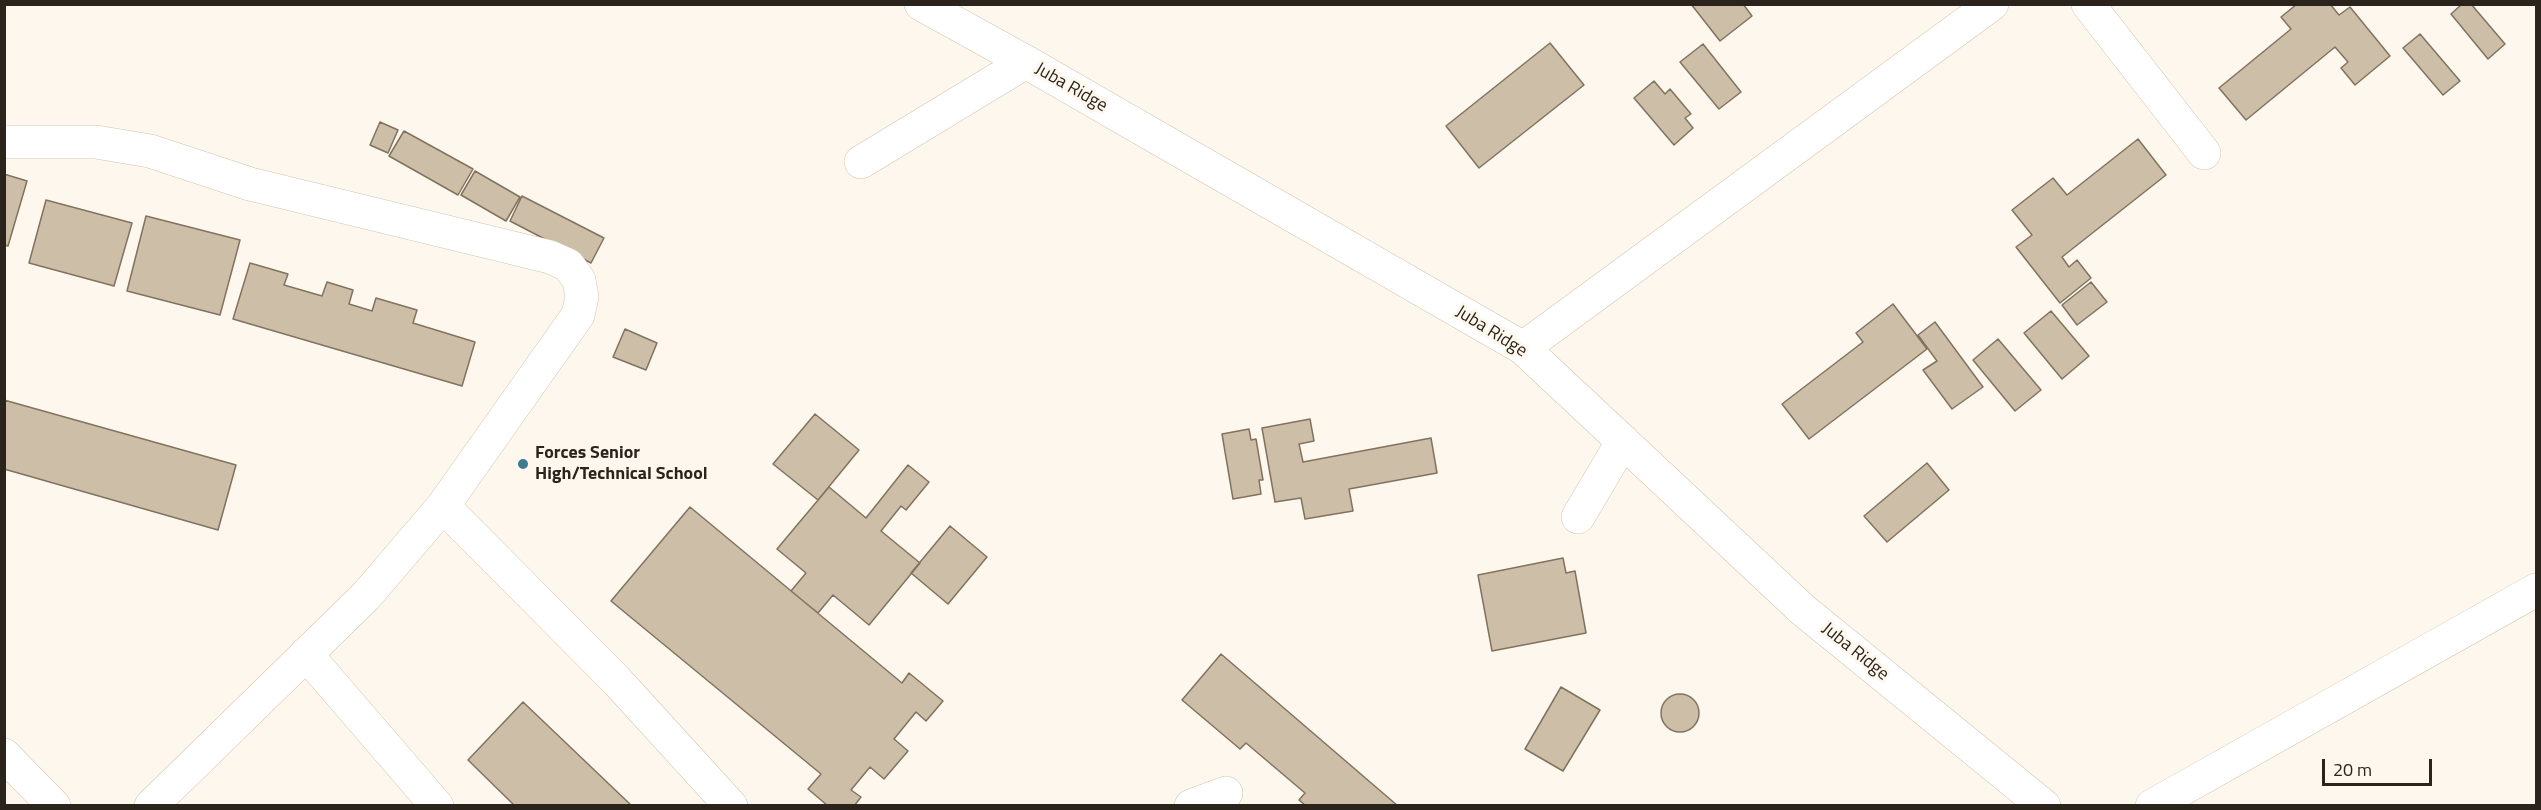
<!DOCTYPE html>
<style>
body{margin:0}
#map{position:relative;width:2541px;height:810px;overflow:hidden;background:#fdf7ed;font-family:"Titillium Web",sans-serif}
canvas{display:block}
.frame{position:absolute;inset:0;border:6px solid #2a241c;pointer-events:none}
.scale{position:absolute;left:2322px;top:759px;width:110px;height:27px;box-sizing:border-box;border:3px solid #2a241c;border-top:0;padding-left:8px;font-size:18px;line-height:21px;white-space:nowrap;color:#2a241c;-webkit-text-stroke:4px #fdf7ed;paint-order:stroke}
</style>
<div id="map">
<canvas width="2541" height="810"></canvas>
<div class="frame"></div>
<div class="scale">20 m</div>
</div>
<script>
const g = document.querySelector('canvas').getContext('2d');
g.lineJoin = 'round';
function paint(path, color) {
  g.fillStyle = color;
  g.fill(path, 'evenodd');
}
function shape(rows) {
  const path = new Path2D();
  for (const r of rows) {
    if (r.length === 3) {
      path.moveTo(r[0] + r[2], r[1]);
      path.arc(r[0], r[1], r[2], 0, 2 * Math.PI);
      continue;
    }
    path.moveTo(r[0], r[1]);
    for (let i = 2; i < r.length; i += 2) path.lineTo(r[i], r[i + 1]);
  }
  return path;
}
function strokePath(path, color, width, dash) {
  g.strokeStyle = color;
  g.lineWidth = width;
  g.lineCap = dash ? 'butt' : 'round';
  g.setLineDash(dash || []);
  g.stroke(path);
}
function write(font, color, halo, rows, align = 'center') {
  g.font = font + ' "Titillium Web",sans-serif';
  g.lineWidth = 6;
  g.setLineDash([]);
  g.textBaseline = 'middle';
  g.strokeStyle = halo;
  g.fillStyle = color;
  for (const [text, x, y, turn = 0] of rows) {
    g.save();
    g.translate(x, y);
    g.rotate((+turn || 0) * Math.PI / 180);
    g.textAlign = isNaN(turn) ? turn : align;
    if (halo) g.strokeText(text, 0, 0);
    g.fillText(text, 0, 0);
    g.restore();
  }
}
const building = shape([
 [1691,4,1743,4,1752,16,1720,41,1691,4],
 [2297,4,2330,4,2339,15,2350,7,2390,56,2355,85,2341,68,2348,62,2335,47,2246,120,2219,88,2291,29,2281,17,2297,4],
 [2462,4,2471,4,2505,44,2488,59,2451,14,2462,4],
 [2420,34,2460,81,2443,95,2403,48,2420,34],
 [1550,43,1584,85,1479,168,1446,126,1550,43],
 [1703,44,1741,92,1719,109,1680,62,1703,44],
 [1654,81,1665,94,1670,89,1691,114,1685,118,1693,128,1674,145,1634,98,1654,81],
 [380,122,398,130,388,153,370,145,380,122],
 [404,131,473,169,458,195,389,156,404,131],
 [2138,139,2166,175,2062,257,2069,267,2077,260,2091,278,2060,303,2016,247,2032,235,2012,210,2053,178,2067,195,2138,139],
 [475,171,520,197,506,221,461,195,475,171],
 [4,174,27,181,8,246,4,245,4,174],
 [522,196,604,238,591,263,510,221,522,196],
 [46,200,132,223,114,286,29,263,46,200],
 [146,216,240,240,220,315,127,291,146,216],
 [250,263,288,274,284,285,322,296,327,282,353,290,349,304,372,311,376,298,417,310,413,323,475,342,462,386,233,319,250,263],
 [2091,282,2107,302,2077,325,2062,305,2091,282],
 [1893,304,1927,349,1809,439,1782,404,1863,342,1856,333,1893,304],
 [2051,311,2089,356,2062,379,2024,333,2051,311],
 [1935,322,1983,387,1952,409,1923,370,1937,361,1918,335,1935,322],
 [625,329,657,343,646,370,613,357,625,329],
 [1998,339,2041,390,2015,411,1973,360,1998,339],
 [4,400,236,465,218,530,4,469,4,400],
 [815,414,859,450,818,500,773,464,815,414],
 [1310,419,1314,441,1299,444,1303,462,1431,438,1437,473,1349,489,1353,511,1305,519,1301,498,1275,502,1262,428,1310,419],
 [1249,429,1251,440,1256,439,1263,480,1259,480,1261,494,1233,499,1222,434,1249,429],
 [1927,463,1949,490,1887,542,1864,516,1927,463],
 [908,465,929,482,906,510,901,506,881,531,920,563,869,625,833,595,818,613,791,591,806,573,777,549,829,487,866,518,908,465],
 [690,507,902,683,909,673,943,701,926,721,916,712,894,739,908,751,884,779,870,767,851,790,861,797,854,806,828,806,808,789,821,774,611,601,690,507],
 [950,526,987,557,948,604,911,573,950,526],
 [1563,558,1566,573,1575,571,1586,633,1492,651,1478,575,1563,558],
 [1221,654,1398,806,1306,806,1299,800,1305,793,1246,743,1240,749,1182,700,1221,654],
 [1561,687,1600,710,1563,771,1525,749,1561,687],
 [1680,713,19],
 [523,702,632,806,515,806,468,760,523,702]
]);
const minor = shape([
 [921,4,1026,62,1523,348,1803,610,2044,806],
 [2088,4,2204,153],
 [4,142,96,142,150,151,250,184,550,257,568,265,579,280,582,297,578,315,443,506,366,596,151,806],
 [861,162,1026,62],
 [1523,348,1992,4],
 [443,506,616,680,731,806],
 [1578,517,1623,441],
 [306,654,437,806],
 [4,755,54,806],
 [1191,806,1226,793],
 [2152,806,2536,590]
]);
const markers = [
 [523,464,6,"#3f7992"]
];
const streetNames = [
 ["Juba Ridge",1071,88,30],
 ["Juba Ridge",1491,332,32],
 ["Juba Ridge",1855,652,39]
];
const poiNames = [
 ["Forces Senior",535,454],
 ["High/Technical School",535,475]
];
paint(building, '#cdbea7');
strokePath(building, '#81735e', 1.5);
strokePath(minor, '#d4c5ae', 34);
strokePath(minor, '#fff', 33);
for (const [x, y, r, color] of markers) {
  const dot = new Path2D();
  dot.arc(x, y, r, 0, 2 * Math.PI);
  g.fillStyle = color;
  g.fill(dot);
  strokePath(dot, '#fdf7ed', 2);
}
write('18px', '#2a241c', '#fdf7ed', streetNames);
write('bold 18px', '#2a241c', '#fdf7ed', poiNames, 'left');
</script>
